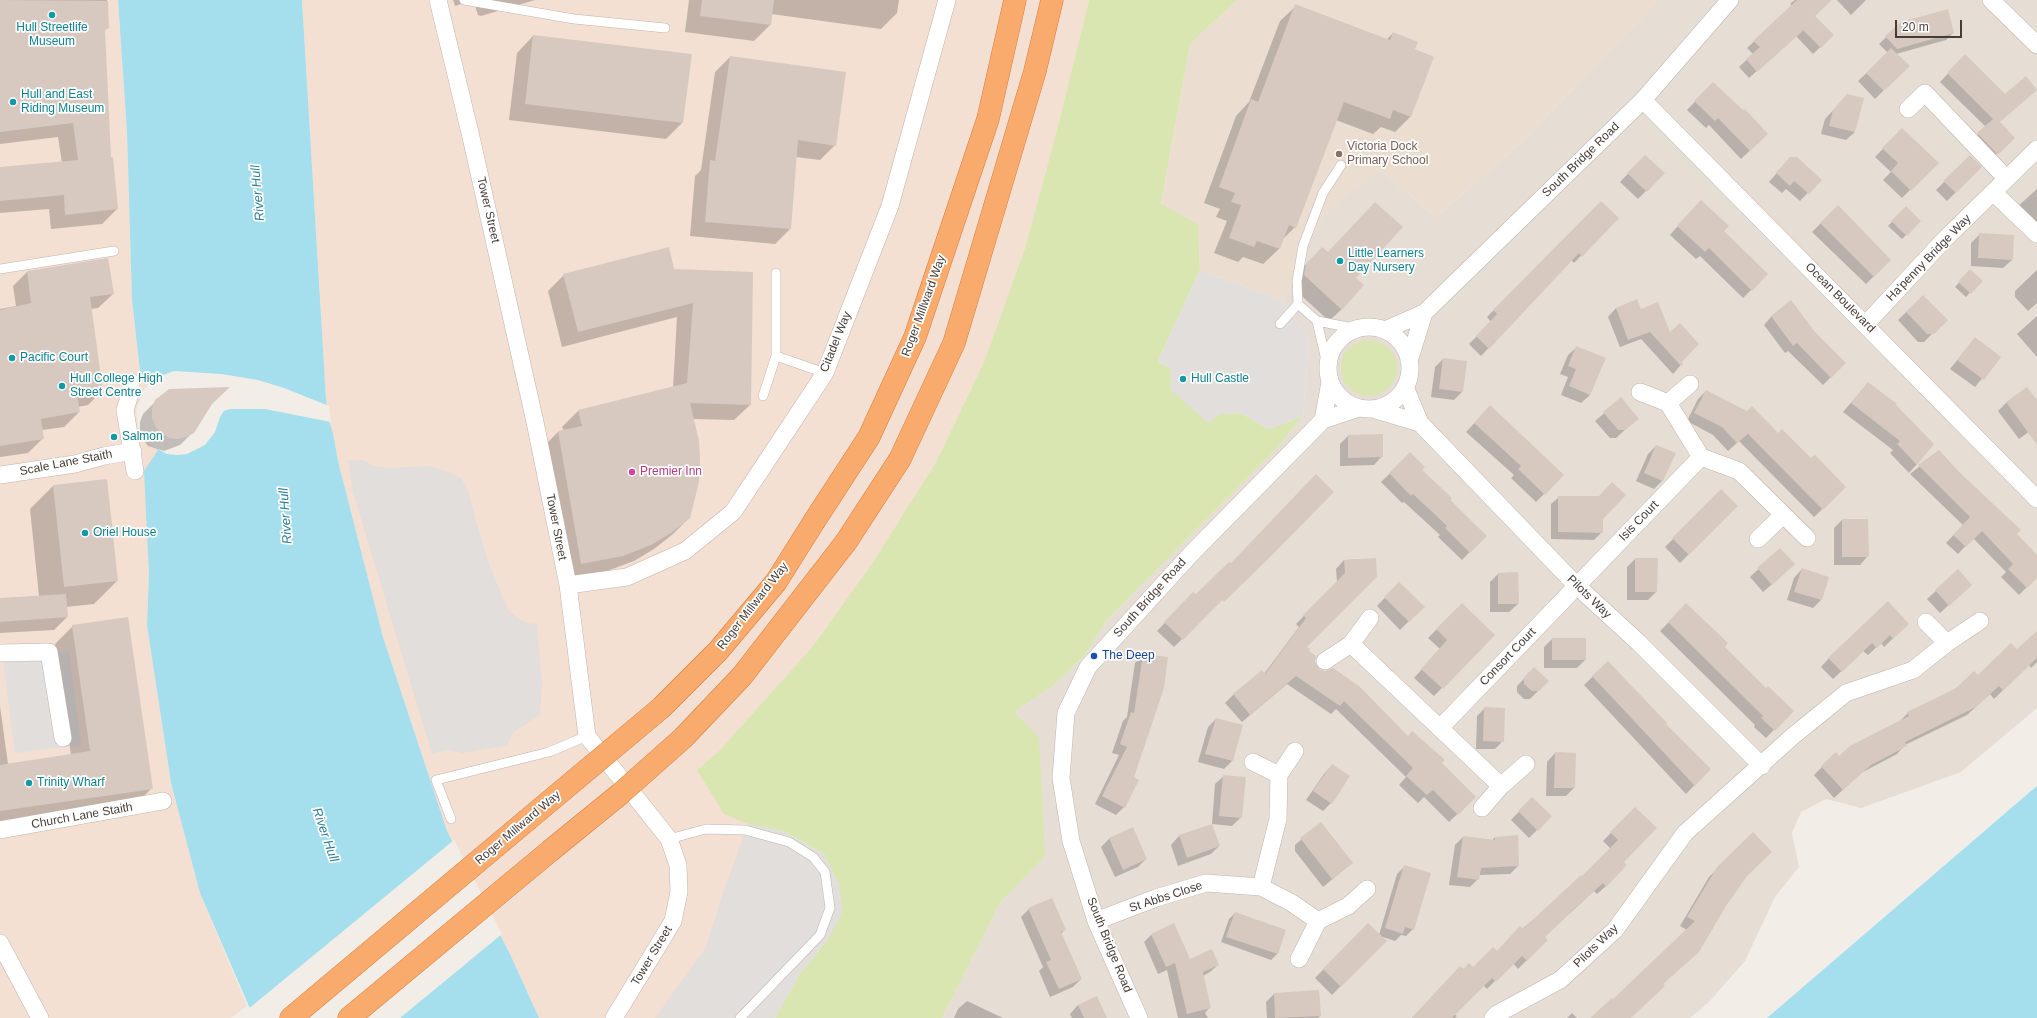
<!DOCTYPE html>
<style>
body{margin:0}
#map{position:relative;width:2037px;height:1018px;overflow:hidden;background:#f3ede7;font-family:Helvetica,sans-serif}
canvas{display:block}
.scale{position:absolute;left:1895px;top:20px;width:67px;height:18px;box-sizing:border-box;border:2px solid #453c36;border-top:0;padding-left:5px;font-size:12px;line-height:14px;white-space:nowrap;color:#453c36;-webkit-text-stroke:3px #fff;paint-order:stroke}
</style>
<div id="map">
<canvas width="2037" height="1018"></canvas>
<div class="scale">20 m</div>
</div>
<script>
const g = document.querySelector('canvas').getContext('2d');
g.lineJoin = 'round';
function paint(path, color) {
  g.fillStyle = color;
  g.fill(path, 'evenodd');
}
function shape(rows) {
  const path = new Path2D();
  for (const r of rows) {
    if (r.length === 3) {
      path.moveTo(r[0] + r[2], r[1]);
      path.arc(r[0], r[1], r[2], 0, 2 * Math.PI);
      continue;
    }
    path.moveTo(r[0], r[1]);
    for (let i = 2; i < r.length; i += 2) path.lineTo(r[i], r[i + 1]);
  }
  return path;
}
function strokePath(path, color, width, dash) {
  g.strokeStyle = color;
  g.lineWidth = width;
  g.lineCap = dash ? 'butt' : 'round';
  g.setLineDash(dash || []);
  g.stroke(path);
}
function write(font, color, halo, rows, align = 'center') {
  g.font = font + ' Helvetica,sans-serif';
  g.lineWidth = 3.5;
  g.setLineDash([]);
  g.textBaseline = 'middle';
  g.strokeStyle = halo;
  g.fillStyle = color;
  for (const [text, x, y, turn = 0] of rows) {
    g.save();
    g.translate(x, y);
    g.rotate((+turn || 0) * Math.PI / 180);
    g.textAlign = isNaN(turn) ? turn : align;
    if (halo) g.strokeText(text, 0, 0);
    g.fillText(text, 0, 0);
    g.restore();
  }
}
const residential = shape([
 [1658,0,2037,0,2037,708,1961,772,1861,808,1826,799,1801,812,1792,833,1799,867,1775,897,1745,961,1708,1003,1690,1018,942,1018,1000,903,1045,856,1014,712,1054,685,1085,655,1107,620,1277,448,1303,416,1309,340,1283,301,1323,215,1379,169,1436,217,1525,139]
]);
const commercial = shape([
 [0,0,118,0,127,132,132,300,141,380,150,382,144,390,142,436,146,441,158,450,147,525,149,574,147,625,171,783,200,893,247,1006,231,1018,0,1018],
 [302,0,1089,0,1057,130,1025,248,984,362,936,462,873,562,813,646,720,750,697,770,783,831,799,975,775,1018,539,1018,511,956,447,831,383,637,338,461,333,433,329,421,326,399]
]);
const education = shape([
 [1237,0,1658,0,1525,139,1436,217,1379,169,1323,216,1283,301,1200,270,1198,224,1161,205,1190,44]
]);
const green = shape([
 [1089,0,1237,0,1190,44,1161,204,1198,224,1200,270,1158,361,1171,369,1221,414,1240,413,1269,429,1303,416,1277,448,1107,620,1085,655,1054,685,1014,712,1039,738,1045,856,1000,903,942,1018,775,1018,799,975,828,939,839,885,824,854,783,831,748,824,724,814,697,770,720,750,813,646,873,562,936,462,984,362,1025,248,1057,130],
 [1369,368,28]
]);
const parking = shape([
 [1200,270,1283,301,1309,340,1303,416,1269,429,1240,413,1221,414,1208,423,1170,389,1171,369,1158,361],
 [348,460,364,460,373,466,390,468,429,466,446,471,461,478,469,493,476,521,489,564,508,610,523,622,537,624,542,685,540,715,514,732,507,745,463,753,447,750,432,754,353,492],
 [69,651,81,745,15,753,3,660],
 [748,824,783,831,824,854,839,885,843,910,838,922,828,939,799,975,775,1018,655,1018,706,947,724,890]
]);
const water = shape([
 [118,0,302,0,326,399,329,421,333,433,338,461,383,637,447,831,511,956,539,1018,254,1018,200,893,171,783,147,625,149,574,144,471,158,450,146,441,142,436,137,418,139,402,150,382,141,380,132,300,127,132],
 [2037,786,2037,1018,1767,1018,2031,791]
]);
const pier = shape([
 [174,371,221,374,258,380,284,388,329,406,331,422,265,409,230,409,224,411,220,417,215,432,205,445,187,454,176,455,167,454,152,446,142,436,138,427,136,410,144,390,150,382,158,377],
 [454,840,502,934,400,1018,251,1018,247,1010]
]);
const shadow = shape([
 [0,0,107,0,108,27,104,31,110,158,117,209,102,224,51,229,49,209,0,213,0,169,62,163,58,137,0,144],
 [453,0,535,0,481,16,478,15,473,0,455,6],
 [689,0,899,0,897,13,881,29,771,14,770,25,754,41,685,32],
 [1795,0,1831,0,1814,16,1833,35,1813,54,1796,36,1749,78,1739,67,1753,54,1747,48,1792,6,1790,4],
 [1837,0,1866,0,1851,15],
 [1296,6,1386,40,1393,33,1413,50,1433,57,1410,117,1395,132,1381,127,1373,134,1336,120,1295,227,1282,240,1279,249,1263,264,1243,257,1238,262,1214,253,1227,221,1216,217,1220,209,1204,203,1236,116,1249,102,1280,21],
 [1901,23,1953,33,1946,40,1896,54,1908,66,1875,99,1858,81,1888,53,1879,44],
 [533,36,683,122,666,139,509,120,517,53],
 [1965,56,2005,95,2036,90,1999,122,2014,138,1989,161,1971,141,1986,127,1940,82],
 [730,57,835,145,820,160,796,157,790,229,775,244,690,236,695,176,701,170,715,72],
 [1713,83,1759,142,1741,159,1709,125,1706,128,1687,110],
 [1839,104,1855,132,1846,140,1821,134,1825,119],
 [1902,129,1937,163,1902,198,1883,180,1891,172,1875,157],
 [1645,156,1664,173,1638,199,1620,182],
 [1970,156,1981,167,1947,201,1936,190],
 [1782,167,1820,180,1800,201,1786,189,1782,193,1769,182],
 [2037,189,2037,225,2015,209],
 [1601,202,1618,218,1574,263,1571,260,1481,356,1469,344,1491,322,1487,317],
 [1375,203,1355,278,1342,309,1329,321,1292,287,1294,278,1310,260,1328,253],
 [1838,206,1874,276,1866,284,1812,232],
 [1906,207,1920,221,1902,239,1888,226],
 [1692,210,1767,274,1743,298,1700,256,1696,259,1670,235],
 [1980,234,2012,260,2003,268,1971,266,1971,243],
 [674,270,752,273,750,405,734,420,693,419,689,518,673,534,654,549,634,561,607,571,566,579,543,447,558,432,564,431,562,427,578,411,673,388,677,317,562,347,548,291,564,275],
 [2037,270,2037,303,2028,311,2015,297,2015,291],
 [1970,271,1981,281,1966,297,1955,287],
 [27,272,113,294,98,308,91,309,102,391,88,405,78,407,79,412,64,427,42,430,43,438,28,453,0,457,0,309,16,306,13,286],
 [1923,296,1946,320,1924,342,1918,342,1898,320],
 [1616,308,1640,310,1681,362,1680,366,1673,374,1641,339,1620,347,1608,317],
 [1772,316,1814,332,1845,363,1823,385,1788,351,1785,353,1764,325],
 [2037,316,2037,357,2017,334],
 [1975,338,2000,357,1975,387,1950,369],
 [1577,347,1590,395,1581,403,1561,395,1568,377,1560,374,1568,355],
 [1443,359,1462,392,1454,400,1431,397,1435,367],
 [1868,383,1917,464,1909,473,1890,453,1893,450,1843,412],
 [1706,391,1778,435,1845,487,1814,517,1739,441,1728,451,1713,435,1687,421,1698,399],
 [1621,399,1638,418,1616,438,1610,438,1595,421],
 [156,401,210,405,193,432,180,445,164,451,148,446,143,439,140,431,140,422,143,414],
 [2007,402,2037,402,2037,426,2019,439,1998,411],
 [1482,415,1563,475,1536,502,1511,478,1514,475,1466,432],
 [1348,436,1382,456,1374,465,1340,466,1340,444],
 [1656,446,1662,481,1654,489,1636,481,1648,454],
 [1939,451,2037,556,2037,577,2019,595,2001,577,2006,572,1973,538,1958,554,1946,543,1963,525,1910,474],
 [1410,454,1421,470,1485,536,1462,560,1438,537,1440,535,1404,502,1402,503,1381,482],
 [106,480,117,581,94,604,66,607,67,617,54,630,0,633,0,599,39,596,30,509,53,486],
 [1721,491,1713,530,1680,563,1665,547],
 [1332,492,1174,647,1157,631,1193,594,1196,596,1231,564],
 [1559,497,1602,518,1602,532,1594,540,1551,539,1551,504],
 [1842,520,1867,520,1868,556,1860,565,1834,565,1834,528],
 [1780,549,1785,573,1763,592,1750,577],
 [1375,559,1305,647,1320,671,1440,763,1475,797,1449,822,1424,797,1418,803,1399,785,1406,777,1336,709,1331,714,1287,684,1242,722,1225,703,1234,694,1264,674,1299,627,1296,624,1337,582,1336,569,1344,560],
 [1635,559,1656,592,1648,600,1627,600,1627,567],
 [1802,569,1821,600,1813,608,1787,600,1794,578],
 [1958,571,1962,593,1940,613,1927,599],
 [1498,574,1518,604,1509,612,1490,612,1490,582],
 [1399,583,1423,607,1400,630,1377,606],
 [1462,604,1494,635,1434,696,1414,678,1440,649,1428,638],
 [1686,605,1723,647,1765,690,1792,711,1766,738,1754,727,1755,725,1660,631],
 [1908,624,1884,647,1881,643,1868,655,1863,651,1833,679,1821,667,1829,658],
 [73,626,152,788,134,806,0,826,0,706,8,764,71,755,55,644],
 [2037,633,2037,662,2031,668,2029,665,1994,699,1990,694,1967,715,1905,745,1897,754,1861,773,1834,798,1814,775,1822,767,1900,721,1908,713,1978,677,2017,651],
 [1553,638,1585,660,1577,668,1544,668,1544,647],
 [1143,655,1124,807,1116,815,1095,804,1119,755,1112,753,1123,721,1127,717,1135,663],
 [1608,662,1664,724,1710,769,1686,794,1584,685],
 [1534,668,1548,681,1530,699,1524,699,1517,692,1517,686],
 [1485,708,1503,741,1495,749,1476,749,1477,716],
 [1216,719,1232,761,1224,769,1198,762,1208,727],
 [1555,753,1574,788,1566,796,1546,796,1547,762],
 [1332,765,1331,803,1323,811,1306,800,1324,774],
 [1224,776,1241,817,1232,826,1212,824,1215,784],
 [1532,798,1551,816,1529,838,1511,820],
 [1635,808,1623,862,1606,886,1597,894,1594,891,1544,937,1547,940,1518,969,1513,963,1487,989,1483,985,1454,1014,1457,1016,1455,1018,1412,1018,1452,975,1463,970,1473,969,1496,952,1582,877,1611,849,1603,841],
 [1211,825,1219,846,1211,854,1178,866,1171,845,1179,836],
 [1753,834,1746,876,1662,985,1630,1018,1592,1018,1613,1001,1687,930,1680,926,1709,877],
 [1304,837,1352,863,1323,887,1295,851,1295,845],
 [1463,837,1492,841,1495,837,1518,866,1510,874,1479,875,1478,879,1470,887,1449,885,1455,845],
 [1110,838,1146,859,1138,867,1115,877,1101,847],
 [1405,866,1413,929,1406,936,1401,935,1395,941,1380,936,1385,941,1332,995,1315,978,1368,924,1379,935,1397,874],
 [1029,909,1065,929,1061,934,1081,979,1073,987,1050,997,1039,971,1043,967,1021,917],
 [1235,913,1285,930,1277,954,1271,960,1221,942,1229,919],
 [1151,935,1189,960,1218,965,1210,972,1203,976,1210,1007,1205,1013,1208,1018,1178,1018,1167,970,1158,974,1144,942],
 [1274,994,1320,1016,1318,1018,1267,1018,1266,1002],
 [967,1001,1003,1018,954,1018,958,1009],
 [1078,1005,1106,1018,1072,1018,1070,1014],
 [1572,1013,1577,1018,1567,1018]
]);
const building = shape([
 [0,0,108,1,109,28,105,30,111,157,113,157,118,209,65,215,64,195,0,201,0,167,78,160,73,123,0,132],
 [702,0,774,0,771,25,700,16],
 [1797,0,1832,0,1815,16,1834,35,1821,48,1802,29,1803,31,1757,72,1746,59,1760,47,1753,41],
 [1295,4,1390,40,1393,32,1418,42,1415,49,1434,57,1411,117,1393,110,1390,119,1344,102,1296,228,1289,225,1280,249,1257,241,1254,247,1229,238,1241,205,1231,202,1235,193,1219,187,1251,99,1258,102],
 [1948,9,1954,33,1897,49,1885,36,1901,22],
 [533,35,692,54,683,123,525,104],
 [1891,48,1910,66,1884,91,1866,73],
 [1965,54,2005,94,2026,76,2037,90,2000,122,2015,138,1998,155,1977,133,1993,119,1947,73],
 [730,56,846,72,836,146,798,140,791,229,705,222,710,160,715,161],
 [1713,82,1743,110,1745,109,1768,134,1750,151,1718,118,1715,121,1694,101],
 [1847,94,1864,98,1855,132,1829,126,1833,110],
 [1902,128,1939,163,1911,191,1891,171,1898,163,1882,148],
 [1645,155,1665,173,1647,192,1627,173],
 [1970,155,1982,167,1956,193,1943,181],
 [1790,157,1797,157,1822,180,1809,194,1794,181,1790,186,1776,173],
 [1701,200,1729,226,1724,231,1768,274,1752,291,1709,248,1705,252,1677,226],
 [1601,201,1619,218,1582,257,1579,253,1489,349,1476,336,1497,314,1493,310],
 [1375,202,1403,227,1356,278,1364,285,1342,310,1304,275,1306,264,1322,247,1328,252],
 [1838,205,1891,260,1874,277,1820,223],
 [1906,206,1921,221,1907,236,1891,221],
 [1979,233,2014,235,2013,260,1978,258],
 [669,247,674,269,753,272,751,405,690,403,699,441,700,461,699,482,690,518,671,533,651,545,623,556,581,564,558,431,582,426,578,410,687,383,693,303,578,332,563,274],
 [108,258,114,294,90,297,103,391,77,395,80,412,41,419,44,439,0,446,0,310,31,303,27,271],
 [1970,269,1983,281,1971,294,1958,282],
 [1923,295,1948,320,1934,334,1927,334,1906,312],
 [1637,299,1641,309,1658,302,1670,332,1680,323,1699,344,1682,362,1683,365,1681,366,1650,332,1628,340,1616,308],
 [1791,300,1815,332,1846,363,1831,378,1797,343,1793,346,1771,316],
 [1975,337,2001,357,1984,380,1957,360],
 [1576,346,1606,358,1590,395,1569,386,1576,369,1568,366],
 [1443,358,1467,361,1463,392,1439,389],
 [1868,382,1897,404,1896,405,1934,444,1917,465,1897,444,1900,441,1851,403],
 [230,387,212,404,194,433,186,437,178,439,169,438,161,433,155,426,152,418,152,409,155,400,169,389],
 [2027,387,2037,400,2037,445,2006,402],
 [1706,390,1747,411,1752,406,1778,433,1782,429,1811,458,1815,455,1846,487,1823,510,1748,434,1737,443,1722,427,1694,413],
 [1621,397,1639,419,1625,430,1618,430,1603,412],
 [1490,405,1564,475,1545,495,1518,469,1521,466,1474,423],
 [1383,434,1383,457,1348,458,1348,435],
 [1656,445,1676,453,1663,481,1644,473],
 [1939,450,1959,472,2021,530,2017,534,2037,555,2037,578,2027,588,2008,569,2013,564,1982,531,1966,547,1953,535,1970,517,1918,465],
 [1410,452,1425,467,1422,470,1452,498,1450,500,1487,536,1470,553,1445,528,1447,526,1413,494,1411,496,1389,473],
 [1316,474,1334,492,1271,556,1224,602,1222,600,1183,640,1164,622,1193,592,1196,594,1229,562,1231,563],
 [107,479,118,581,64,587,53,485],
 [1612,482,1626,495,1603,519,1603,533,1558,532,1558,496,1599,496],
 [1721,489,1738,506,1689,555,1672,538],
 [1842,519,1868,519,1869,557,1842,557],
 [1780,548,1795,564,1772,585,1757,568],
 [1376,558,1377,577,1307,647,1310,649,1309,651,1316,656,1315,662,1320,670,1326,671,1333,668,1359,686,1408,736,1412,731,1445,760,1442,763,1476,797,1458,815,1433,790,1427,795,1406,776,1413,768,1344,701,1340,706,1296,676,1250,715,1233,694,1262,670,1265,674,1306,618,1303,615,1345,573,1344,560],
 [1635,558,1658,558,1657,592,1635,592],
 [1802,568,1829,577,1822,600,1794,592],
 [1958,569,1972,585,1949,606,1935,590],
 [1518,572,1519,604,1498,604,1498,573],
 [1399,582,1425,607,1409,622,1384,597],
 [66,594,68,617,0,622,0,598],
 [1888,601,1909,624,1893,639,1890,635,1877,648,1872,643,1842,672,1828,658],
 [1462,603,1495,635,1443,689,1421,669,1447,640,1436,629],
 [1686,603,1728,643,1725,647,1766,688,1768,686,1794,711,1775,731,1761,718,1763,716,1668,622],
 [128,617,153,789,0,811,0,765,90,751,72,625],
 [2037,631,2037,658,2003,691,1999,686,1976,707,1905,742,1907,746,1871,765,1843,790,1821,766,1836,752,1839,756,1850,746,1909,716,1907,712,1955,689,1974,671,1978,675,2011,643,2017,649],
 [1552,638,1586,638,1586,660,1552,660],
 [1143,654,1168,657,1164,688,1134,777,1139,780,1125,808,1102,796,1127,747,1120,744,1131,712,1134,713],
 [1608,661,1667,723,1666,724,1711,769,1695,786,1592,676],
 [1534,667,1549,681,1539,691,1532,691,1524,684,1524,677],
 [1484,707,1505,708,1504,742,1483,741],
 [1216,718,1243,725,1233,761,1205,754],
 [1555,752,1576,753,1575,788,1554,788],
 [1332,764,1350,776,1332,804,1313,791],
 [1223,775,1246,777,1242,818,1219,816],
 [1532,797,1552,816,1538,831,1518,811],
 [1635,807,1657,828,1624,862,1627,865,1606,887,1603,883,1576,907,1545,937,1548,940,1527,961,1522,956,1496,982,1492,978,1452,1018,1412,1018,1460,966,1464,969,1469,963,1473,967,1493,947,1497,951,1520,926,1523,929,1581,875,1582,876,1618,840,1610,832],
 [1321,822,1353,863,1332,879,1300,838],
 [1212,824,1220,846,1187,858,1179,835],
 [1133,827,1147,859,1123,870,1109,838],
 [1753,832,1772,852,1747,876,1726,906,1699,952,1663,984,1665,986,1631,1018,1590,1018,1612,998,1613,999,1695,921,1687,917,1717,867],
 [1518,835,1519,866,1481,868,1479,880,1457,877,1463,836,1495,840,1495,837],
 [1404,865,1431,873,1414,930,1405,927,1403,934,1385,928],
 [1052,898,1066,930,1061,932,1082,979,1059,989,1046,962,1051,960,1028,908],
 [1235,912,1286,930,1278,954,1226,937],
 [1174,923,1190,959,1212,949,1219,965,1203,972,1211,1008,1187,1014,1175,963,1166,967,1151,934],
 [1368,923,1387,941,1341,987,1323,969],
 [1319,990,1321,1016,1275,1018,1274,993],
 [1097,996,1107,1018,1084,1018,1078,1005]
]);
const lane = shape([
 [464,0,574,19,665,28],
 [0,269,114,251],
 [776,273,776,356,825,373],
 [1298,304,1317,321,1358,329],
 [1317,321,1328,369],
 [1280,324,1298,304,1297,281,1303,246,1323,193,1341,165],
 [763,396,776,356],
 [451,819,436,780,549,752,587,736],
 [669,839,706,829,745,830,789,842,813,857,825,872,830,908,820,935,740,1018]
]);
const street = shape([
 [438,0,471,137,535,422,568,585,587,736,669,839,678,865,679,892,673,921,614,1018],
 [1991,0,2037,45],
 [1643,100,2037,499],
 [1908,109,1925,93,2006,178],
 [1993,192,2037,234],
 [1866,324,1944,240,2037,149],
 [1369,368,41],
 [1385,330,1424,313,1643,100,1730,0],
 [1409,361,1424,313],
 [131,382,131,391,125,410,135,471],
 [1405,387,1420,423,1577,586,1638,642,1762,766],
 [1640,392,1668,403,1690,384],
 [1668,403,1701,457,1739,471,1807,538],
 [1373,409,1420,423],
 [1323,420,1330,382],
 [0,475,75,464,104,456,133,451],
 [1758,539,1783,515],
 [568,585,627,577,685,551,733,512,825,373,890,206,947,0],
 [1926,622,1947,643],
 [1351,644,1501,786],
 [0,653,49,652,63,738],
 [1325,661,1351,644,1370,618],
 [1440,728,1701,457],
 [1253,762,1279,775,1295,751],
 [1482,808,1501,786,1526,764],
 [0,830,163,801],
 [1261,887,1278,819,1279,775],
 [1096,921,1156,898,1206,883,1261,887,1292,903,1318,921],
 [0,943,40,1018],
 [1299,959,1318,921,1348,906,1367,889],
 [1139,1018,1096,921,1071,841,1061,778,1066,713,1088,667,1190,555,1323,420,1359,408],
 [1493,1018,1497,1014,1560,980,1615,930,1685,833,1793,736,1846,693,1913,670,1947,643,1980,621]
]);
const highway = shape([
 [815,520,869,437,915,337,988,119,1015,0],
 [846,542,900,459,954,343,1035,71,1052,0],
 [291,1018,526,821],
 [349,1018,550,851]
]);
const highwayBridge = shape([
 [526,821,661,708,718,651,776,582,815,520],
 [550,851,620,794,683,738,742,676,846,542]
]);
const markers = [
 [52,15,4,"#0f9aa8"],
 [13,102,4,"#0f9aa8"],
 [1339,154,4,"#8d6e63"],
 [1340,261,4,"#0f9aa8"],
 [12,358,4,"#0f9aa8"],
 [1183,379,4,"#0f9aa8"],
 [62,386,4,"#0f9aa8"],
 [114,437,4,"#0f9aa8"],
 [632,472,4,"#d1479c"],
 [85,533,4,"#0f9aa8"],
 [1094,656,4,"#1a4fb4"],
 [29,783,4,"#0f9aa8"]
];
const cultureNames = [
 ["Hull Streetlife",52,28,"center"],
 ["Museum",52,42,"center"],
 ["Hull and East",21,95],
 ["Riding Museum",21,109],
 ["Little Learners",1348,254],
 ["Day Nursery",1348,268],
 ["Pacific Court",20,358],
 ["Hull College High",70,379],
 ["Street Centre",70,393],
 ["Hull Castle",1191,379],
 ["Salmon",122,437],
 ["Oriel House",93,533],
 ["Trinity Wharf",37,783]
];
const educationNames = [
 ["Victoria Dock",1347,147],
 ["Primary School",1347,161]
];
const streetNames = [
 ["South Bridge Road",1581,160,-44],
 ["Tower Street",488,210,77],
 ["Ha'penny Bridge Way",1929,258,-46],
 ["Ocean Boulevard",1840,298,45],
 ["Roger Millward Way",924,306,-70],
 ["Citadel Way",836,342,-68],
 ["Scale Lane Staith",66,463,-11],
 ["Isis Court",1639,521,-46],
 ["Tower Street",556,527,79],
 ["Pilots Way",1589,597,44],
 ["South Bridge Road",1150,598,-48],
 ["Roger Millward Way",753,606,-52],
 ["Consort Court",1508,657,-46],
 ["Church Lane Staith",82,816,-10],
 ["Roger Millward Way",518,828,-40],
 ["St Abbs Close",1166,897,-18],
 ["South Bridge Road",1109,945,68],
 ["Pilots Way",1596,946,-44],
 ["Tower Street",652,956,-59]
];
const hotelNames = [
 ["Premier Inn",640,472]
];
const transitNames = [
 ["The Deep",1102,656]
];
const waterNames = [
 ["River Hull",258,193,-95],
 ["River Hull",286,516,-94],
 ["River Hull",325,835,71]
];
paint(residential, '#e6ddd5');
paint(commercial, '#f4dfd3');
paint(education, '#ebded1');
paint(green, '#d9e6b1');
paint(parking, '#e1dedc');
paint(water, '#a5dfed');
paint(pier, '#f3ede7');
paint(shadow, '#0003');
paint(building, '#d7c9c0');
strokePath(lane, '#c1b5ad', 10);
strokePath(street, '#c1b5ad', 18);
strokePath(highway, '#d87d3c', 23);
strokePath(lane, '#fff', 9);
strokePath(street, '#fff', 17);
strokePath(highway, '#f8ab6c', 22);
strokePath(highwayBridge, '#d87d3c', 23, []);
strokePath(highwayBridge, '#f8ab6c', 22);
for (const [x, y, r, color] of markers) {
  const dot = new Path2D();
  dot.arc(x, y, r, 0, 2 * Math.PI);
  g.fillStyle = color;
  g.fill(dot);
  strokePath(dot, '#fff', 1.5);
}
write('12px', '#0d838f', '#fff', cultureNames, 'left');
write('12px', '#785e54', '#fff', educationNames, 'left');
write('12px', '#453c36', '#fff', streetNames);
write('12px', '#b23c85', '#fff', hotelNames, 'left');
write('12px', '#164399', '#fff', transitNames, 'left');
write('italic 13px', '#2e8096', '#fff', waterNames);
</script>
